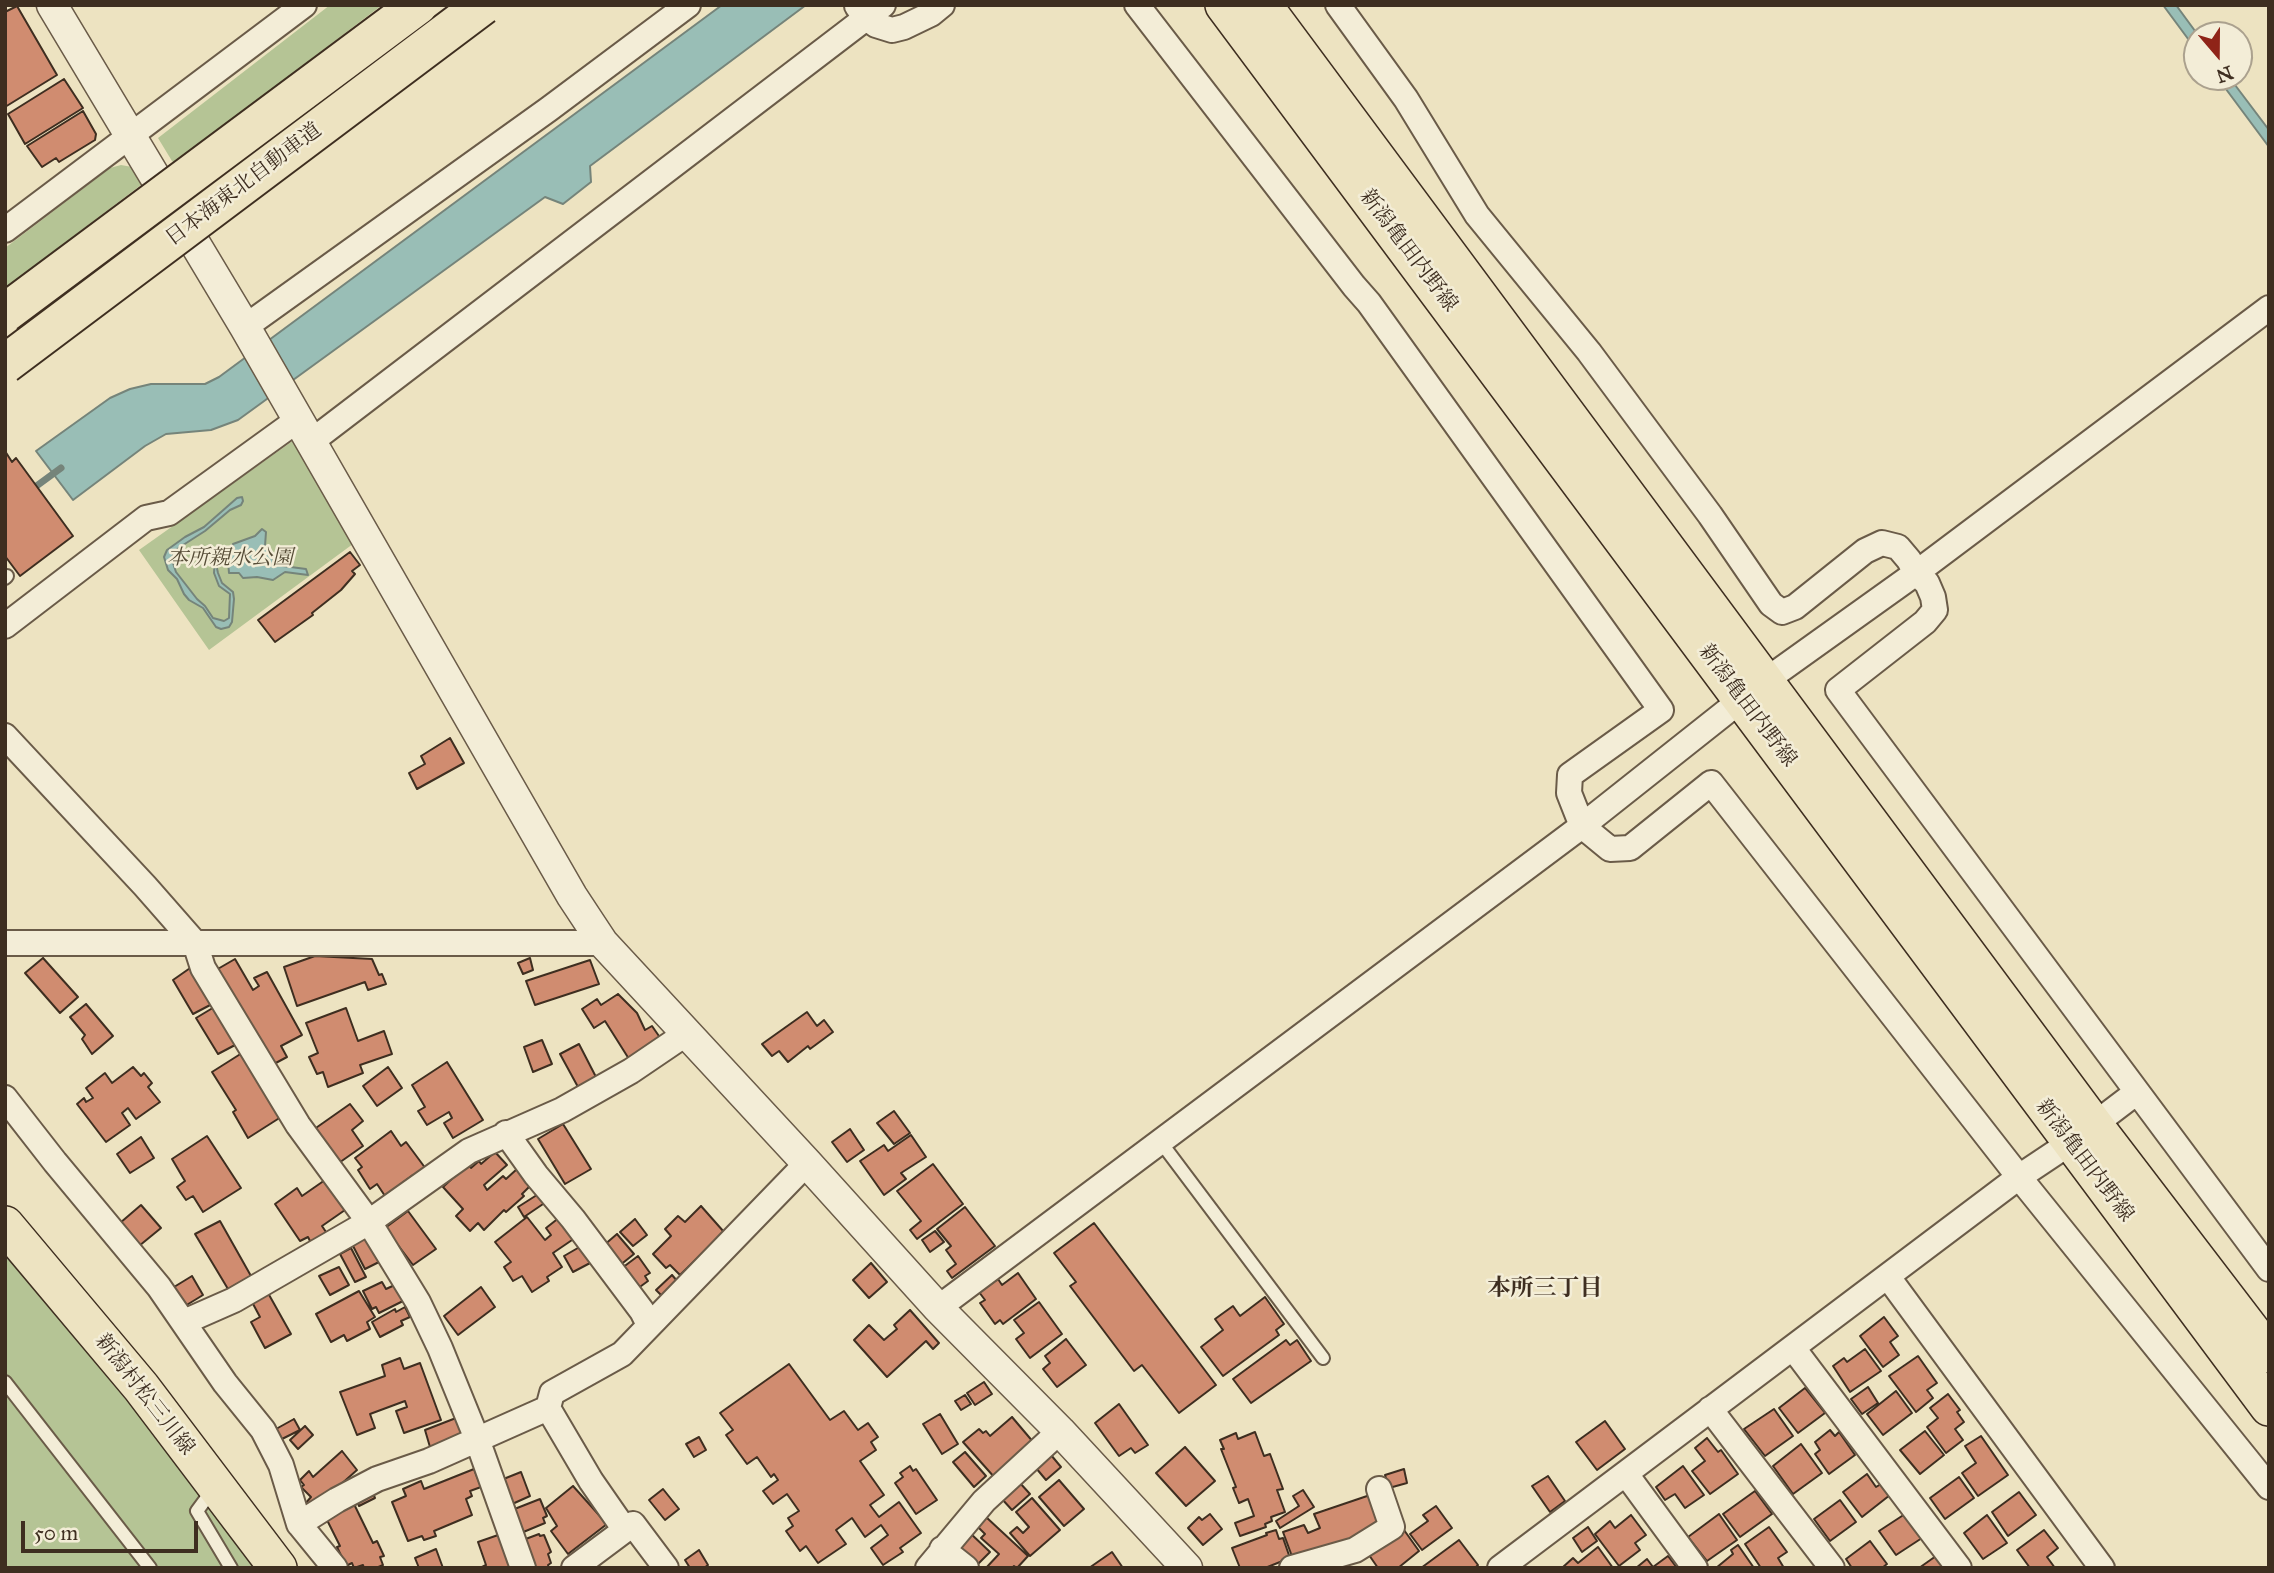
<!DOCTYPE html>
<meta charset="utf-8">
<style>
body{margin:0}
#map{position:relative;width:2274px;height:1573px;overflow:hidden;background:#ede3c1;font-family:"IM FELL Great Primer",serif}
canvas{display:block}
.frame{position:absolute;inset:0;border:7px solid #3e2e20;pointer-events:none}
.north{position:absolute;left:2183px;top:21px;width:70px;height:70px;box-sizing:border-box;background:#f3edd7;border:2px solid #aba18e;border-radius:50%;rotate:160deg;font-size:19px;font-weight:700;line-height:28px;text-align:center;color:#3e2e20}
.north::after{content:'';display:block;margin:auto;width:24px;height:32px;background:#8f2418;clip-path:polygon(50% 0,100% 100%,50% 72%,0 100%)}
.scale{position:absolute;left:21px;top:1521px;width:177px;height:32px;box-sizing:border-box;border:4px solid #3e2e20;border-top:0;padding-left:9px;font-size:21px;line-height:24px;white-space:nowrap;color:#3e2e20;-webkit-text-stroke:5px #f3edd7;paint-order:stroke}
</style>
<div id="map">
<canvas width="2274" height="1573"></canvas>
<div class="frame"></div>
<div class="north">N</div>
<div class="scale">50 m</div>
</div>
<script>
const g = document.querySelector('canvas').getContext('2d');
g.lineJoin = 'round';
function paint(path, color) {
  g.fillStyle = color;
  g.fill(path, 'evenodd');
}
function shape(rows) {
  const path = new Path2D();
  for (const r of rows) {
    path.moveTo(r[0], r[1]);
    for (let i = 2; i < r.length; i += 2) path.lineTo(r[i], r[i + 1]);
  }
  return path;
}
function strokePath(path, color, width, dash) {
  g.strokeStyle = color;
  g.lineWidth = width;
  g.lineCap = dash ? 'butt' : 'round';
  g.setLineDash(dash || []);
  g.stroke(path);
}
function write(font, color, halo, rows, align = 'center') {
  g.font = font + ' "IM FELL Great Primer","Noto Serif JP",serif';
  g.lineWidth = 5;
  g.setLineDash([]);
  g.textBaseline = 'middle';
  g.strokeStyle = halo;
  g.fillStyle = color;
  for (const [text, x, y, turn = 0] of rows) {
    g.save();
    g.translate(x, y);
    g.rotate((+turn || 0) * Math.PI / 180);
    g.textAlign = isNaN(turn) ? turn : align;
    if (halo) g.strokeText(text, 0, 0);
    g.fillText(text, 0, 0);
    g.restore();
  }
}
const green = shape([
 [330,5,382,5,175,163,172,161,158,138],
 [121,165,132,167,141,185,5,288,5,248,110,168],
 [294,440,357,541,209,650,139,550],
 [5,1242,267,1568,5,1568]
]);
const water = shape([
 [722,5,806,5,590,166,591,182,563,204,545,197,238,420,211,430,166,434,145,446,73,500,36,451,110,398,130,389,151,384,205,384,219,377,722,5],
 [2163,5,2176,5,2198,35,2197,51,2163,5],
 [2217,77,2229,77,2269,130,2269,147,2217,77],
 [242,497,243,501,241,505,230,510,205,531,180,547,174,552,172,560,176,572,197,599,205,606,213,618,224,621,229,618,230,594,219,586,214,573,215,556,225,554,230,551,233,544,255,536,262,529,266,532,265,546,274,561,283,566,306,569,308,575,285,572,273,580,257,577,243,578,239,573,229,573,228,561,224,558,218,560,216,564,218,573,222,583,233,592,234,599,232,622,229,627,221,629,216,627,203,608,189,600,184,594,177,579,168,570,164,557,167,550,185,537,204,527,237,498,242,497]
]);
const stream = shape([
 [31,490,61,468]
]);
const building = shape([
 [17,6,57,75,5,107,5,12,17,6],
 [64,79,83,108,25,144,8,114,64,79],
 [83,111,96,134,95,140,59,162,56,158,42,167,27,146,83,111],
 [5,451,12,462,16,458,73,536,20,576,5,556,5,451],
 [350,552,360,565,352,571,355,574,341,590,312,613,313,615,275,642,258,620,350,552],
 [450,738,464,763,417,789,409,773,425,764,421,756,450,738],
 [315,956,372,959,379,975,382,974,386,984,368,990,365,982,297,1006,284,967,315,956],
 [43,958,78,997,60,1013,25,973,43,958],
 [530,958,533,970,523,974,518,963,530,958],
 [235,959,253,990,259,986,254,978,267,972,302,1035,281,1046,287,1057,272,1065,216,970,235,959],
 [590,960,599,984,535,1005,526,981,590,960],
 [193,966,214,1003,193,1014,173,980,193,966],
 [618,994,637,1013,645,1030,652,1026,661,1039,629,1059,605,1021,594,1028,582,1009,597,999,601,1005,618,994],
 [86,1004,113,1036,92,1054,82,1039,85,1035,70,1017,86,1004],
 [216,1006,237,1044,218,1054,196,1018,216,1006],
 [346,1008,358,1041,384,1031,392,1054,360,1065,363,1073,328,1087,323,1072,317,1074,309,1057,318,1053,306,1023,346,1008],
 [807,1012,817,1026,824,1020,833,1032,810,1049,808,1046,788,1062,779,1051,772,1056,762,1044,807,1012],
 [542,1040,552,1064,533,1072,524,1047,542,1040],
 [579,1044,596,1077,578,1087,560,1054,579,1044],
 [242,1053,281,1117,248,1138,233,1112,236,1110,212,1072,242,1053],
 [447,1062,483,1120,453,1138,444,1123,452,1118,449,1112,427,1125,418,1111,425,1107,412,1085,447,1062],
 [133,1067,141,1076,144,1073,152,1083,148,1087,160,1102,136,1119,128,1108,122,1113,130,1125,106,1142,77,1104,84,1098,86,1102,93,1098,86,1088,105,1073,112,1083,133,1067],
 [388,1067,402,1088,377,1106,363,1086,388,1067],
 [350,1104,363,1121,352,1130,363,1146,336,1165,313,1130,350,1104],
 [894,1111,910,1133,894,1144,877,1123,894,1111],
 [563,1124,591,1169,565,1184,538,1139,563,1124],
 [850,1129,864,1150,847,1162,832,1142,850,1129],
 [391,1131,401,1146,406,1142,426,1169,415,1177,413,1175,385,1196,377,1184,370,1189,358,1170,362,1167,355,1158,391,1131],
 [911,1135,926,1157,901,1173,906,1179,884,1195,860,1161,884,1145,888,1151,911,1135],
 [207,1136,241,1188,203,1212,193,1196,186,1200,177,1187,185,1181,172,1159,207,1136],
 [141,1137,154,1158,130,1173,117,1154,141,1137],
 [495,1152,507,1165,484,1185,487,1190,503,1176,506,1179,517,1169,531,1185,522,1194,524,1196,506,1212,504,1210,484,1230,478,1223,470,1231,456,1216,463,1209,443,1187,468,1164,471,1168,479,1161,481,1164,495,1152],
 [933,1164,963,1204,917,1239,910,1230,921,1221,897,1191,933,1164],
 [325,1180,345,1210,322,1226,328,1235,312,1245,308,1237,300,1241,275,1204,297,1188,302,1196,325,1180],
 [540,1193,546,1202,524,1217,518,1207,540,1193],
 [141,1205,161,1228,139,1246,120,1223,141,1205],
 [701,1206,724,1232,680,1275,670,1265,666,1268,653,1254,671,1236,665,1229,678,1216,685,1222,701,1206],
 [965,1207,995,1246,952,1278,947,1271,956,1264,946,1250,951,1246,937,1229,965,1207],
 [408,1211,436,1249,413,1265,385,1228,408,1211],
 [527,1217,545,1240,551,1235,546,1228,560,1217,575,1238,553,1253,562,1267,547,1277,549,1281,532,1292,522,1276,513,1281,504,1267,511,1262,495,1242,527,1217],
 [635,1219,647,1235,633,1246,620,1232,635,1219],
 [220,1221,251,1276,228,1289,195,1234,220,1221],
 [1094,1223,1216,1385,1179,1413,1142,1365,1134,1371,1070,1286,1076,1282,1054,1253,1094,1223],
 [935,1231,944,1242,930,1252,922,1240,935,1231],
 [617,1234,634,1254,619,1266,603,1246,617,1234],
 [368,1236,381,1261,365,1269,352,1244,368,1236],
 [583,1245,592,1262,573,1272,564,1256,583,1245],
 [351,1248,366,1277,355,1282,340,1254,351,1248],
 [638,1256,650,1273,645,1276,648,1281,637,1289,622,1268,638,1256],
 [871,1263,887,1282,869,1298,853,1280,871,1263],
 [339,1267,349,1285,330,1295,319,1276,339,1267],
 [1018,1273,1036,1299,1003,1324,1000,1320,995,1324,980,1303,985,1300,979,1292,998,1279,1002,1285,1018,1273],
 [672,1275,678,1282,663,1297,656,1290,672,1275],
 [192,1276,203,1295,185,1306,174,1287,192,1276],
 [382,1282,386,1289,397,1284,405,1300,379,1313,376,1307,372,1309,363,1291,382,1282],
 [481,1287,495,1307,458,1335,444,1316,481,1287],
 [359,1291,375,1317,367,1322,370,1329,347,1341,344,1335,331,1342,316,1314,359,1291],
 [268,1293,291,1334,265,1348,251,1322,260,1317,252,1302,268,1293],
 [1265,1297,1284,1324,1276,1330,1279,1335,1223,1376,1201,1347,1223,1330,1215,1319,1233,1306,1240,1316,1265,1297],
 [1039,1302,1062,1334,1030,1358,1016,1339,1024,1333,1014,1320,1039,1302],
 [405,1307,410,1317,401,1321,403,1325,380,1337,372,1322,395,1309,396,1312,405,1307],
 [910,1310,939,1343,933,1349,926,1341,887,1377,854,1340,869,1325,884,1340,897,1329,894,1325,910,1310],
 [1884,1317,1898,1336,1890,1342,1899,1355,1883,1367,1860,1336,1884,1317],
 [1066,1339,1086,1365,1057,1387,1043,1369,1050,1363,1045,1356,1066,1339],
 [1286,1340,1290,1345,1297,1340,1311,1361,1251,1403,1233,1379,1286,1340],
 [1865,1349,1881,1371,1850,1392,1833,1366,1844,1358,1847,1362,1865,1349],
 [1918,1356,1937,1383,1927,1390,1933,1398,1916,1412,1889,1376,1918,1356],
 [400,1358,404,1369,420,1363,441,1420,404,1433,396,1411,407,1407,405,1401,370,1414,375,1428,357,1435,340,1392,385,1376,382,1365,400,1358],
 [789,1364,830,1420,844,1411,858,1430,868,1423,878,1437,871,1442,876,1450,860,1461,884,1495,870,1505,879,1517,899,1502,921,1533,900,1548,903,1552,883,1565,871,1548,888,1535,881,1525,865,1537,852,1518,836,1530,846,1544,818,1563,806,1546,800,1551,786,1531,793,1526,788,1518,799,1511,787,1494,773,1504,763,1491,778,1480,774,1474,771,1477,757,1457,747,1464,726,1435,733,1430,720,1413,789,1364],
 [984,1382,992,1394,975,1405,967,1393,984,1382],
 [1868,1387,1878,1403,1862,1414,1851,1399,1868,1387],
 [1805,1388,1825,1413,1798,1433,1779,1408,1805,1388],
 [1896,1391,1912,1413,1883,1435,1867,1414,1896,1391],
 [1948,1394,1960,1410,1957,1412,1964,1422,1955,1429,1963,1440,1946,1453,1927,1427,1938,1418,1930,1408,1948,1394],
 [965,1395,971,1404,961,1410,955,1401,965,1395],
 [1119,1404,1148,1445,1135,1453,1131,1448,1119,1456,1095,1423,1119,1404],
 [1774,1409,1793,1436,1765,1456,1744,1429,1774,1409],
 [940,1414,958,1444,942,1454,923,1424,940,1414],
 [1012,1417,1034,1443,995,1478,963,1442,979,1429,983,1433,986,1431,990,1436,1012,1417],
 [456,1418,462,1436,430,1447,425,1430,456,1418],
 [294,1419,300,1430,282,1439,276,1429,294,1419],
 [1605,1421,1625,1449,1597,1470,1576,1442,1605,1421],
 [305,1426,313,1435,298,1449,290,1440,305,1426],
 [1830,1430,1835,1436,1839,1432,1855,1455,1829,1474,1815,1454,1820,1450,1815,1442,1830,1430],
 [1925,1431,1944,1455,1920,1474,1900,1450,1925,1431],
 [1255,1432,1264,1456,1270,1454,1283,1489,1277,1490,1285,1512,1271,1517,1272,1521,1265,1524,1266,1527,1240,1536,1235,1523,1254,1516,1248,1499,1239,1503,1233,1488,1236,1487,1221,1449,1224,1449,1220,1440,1236,1433,1238,1439,1255,1432],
 [1981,1436,2008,1475,1978,1496,1962,1473,1976,1463,1965,1446,1981,1436],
 [699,1437,706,1450,694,1457,686,1444,699,1437],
 [1707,1438,1718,1452,1721,1450,1738,1474,1710,1494,1692,1471,1705,1461,1695,1448,1707,1438],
 [1801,1444,1822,1473,1793,1494,1773,1466,1801,1444],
 [1185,1447,1215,1481,1186,1506,1156,1473,1185,1447],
 [342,1451,357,1470,311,1511,305,1504,311,1497,301,1487,304,1485,300,1480,309,1471,313,1477,342,1451],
 [965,1452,986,1476,974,1487,953,1462,965,1452],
 [1051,1455,1061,1467,1046,1480,1036,1468,1051,1455],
 [910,1466,913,1471,916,1469,937,1500,916,1514,895,1483,903,1477,900,1473,910,1466],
 [1683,1466,1704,1495,1685,1508,1675,1494,1665,1500,1656,1487,1683,1466],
 [474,1469,481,1487,470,1491,472,1496,466,1499,472,1515,434,1531,436,1536,424,1540,422,1536,408,1541,392,1502,406,1496,403,1489,421,1481,424,1489,474,1469],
 [1404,1469,1407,1483,1389,1488,1385,1475,1404,1469],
 [521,1472,530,1496,510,1505,501,1480,521,1472],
 [1867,1474,1876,1487,1881,1484,1890,1495,1862,1517,1843,1492,1867,1474],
 [1548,1476,1565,1501,1550,1512,1532,1486,1548,1476],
 [1959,1477,1974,1498,1945,1519,1930,1498,1959,1477],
 [1059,1480,1084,1509,1064,1526,1039,1497,1059,1480],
 [1020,1483,1030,1494,1012,1510,1002,1499,1020,1483],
 [573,1486,607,1524,568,1554,551,1531,557,1526,546,1508,573,1486],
 [371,1489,375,1498,359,1506,355,1496,371,1489],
 [663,1489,679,1509,665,1520,649,1500,663,1489],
 [1303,1490,1314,1507,1280,1528,1276,1521,1299,1506,1293,1496,1303,1490],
 [1755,1491,1772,1514,1740,1537,1723,1514,1755,1491],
 [2019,1492,2036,1515,2008,1536,1992,1512,2019,1492],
 [1373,1494,1384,1527,1339,1545,1293,1559,1283,1532,1304,1525,1308,1533,1320,1528,1314,1514,1373,1494],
 [1032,1498,1060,1530,1030,1556,1010,1533,1017,1527,1023,1533,1029,1527,1016,1512,1032,1498],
 [540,1499,547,1516,543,1518,545,1523,521,1533,512,1510,540,1499],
 [1840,1500,1856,1522,1830,1541,1814,1519,1840,1500],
 [353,1502,373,1543,377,1541,384,1556,380,1557,383,1565,376,1568,364,1568,363,1565,354,1568,352,1563,346,1566,337,1547,340,1546,325,1516,353,1502],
 [1436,1506,1452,1528,1422,1550,1410,1534,1428,1521,1423,1515,1436,1506],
 [1210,1514,1222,1529,1203,1545,1188,1528,1199,1517,1202,1520,1210,1514],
 [1719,1514,1737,1540,1707,1561,1688,1537,1719,1514],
 [1905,1514,1922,1538,1896,1555,1879,1531,1905,1514],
 [1631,1515,1646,1535,1635,1543,1640,1550,1619,1566,1595,1534,1610,1521,1615,1528,1631,1515],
 [1987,1515,2007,1543,1983,1559,1964,1533,1987,1515],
 [986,1517,1028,1556,1017,1568,1014,1566,1012,1568,986,1568,999,1554,981,1538,985,1534,977,1526,986,1517],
 [1588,1527,1597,1541,1582,1552,1573,1538,1588,1527],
 [1769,1527,1787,1552,1778,1558,1784,1568,1761,1568,1745,1544,1769,1527],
 [1276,1530,1279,1539,1283,1538,1290,1558,1265,1568,1240,1568,1232,1548,1267,1535,1266,1533,1276,1530],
 [1404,1530,1419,1551,1398,1568,1378,1568,1369,1555,1404,1530],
 [2044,1530,2058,1548,2047,1557,2055,1568,2030,1568,2017,1550,2044,1530],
 [969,1532,990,1552,977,1565,956,1545,969,1532],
 [501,1534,513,1568,480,1568,486,1565,478,1542,501,1534],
 [539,1534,540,1536,544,1535,551,1552,548,1554,551,1563,548,1565,549,1568,533,1568,523,1540,539,1534],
 [1459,1540,1478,1565,1475,1568,1421,1568,1459,1540],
 [1870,1541,1887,1564,1882,1568,1852,1568,1846,1559,1870,1541],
 [1738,1545,1754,1568,1716,1568,1733,1554,1731,1550,1738,1545],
 [1598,1547,1613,1568,1563,1567,1573,1558,1578,1563,1598,1547],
 [436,1549,443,1568,419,1568,415,1558,436,1549],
 [699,1550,708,1565,704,1568,690,1568,685,1560,699,1550],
 [1112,1552,1123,1568,1089,1568,1112,1552],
 [1668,1556,1677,1568,1636,1568,1647,1559,1653,1567,1668,1556],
 [1936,1556,1944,1568,1919,1568,1936,1556]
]);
const service = shape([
 [5,578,7,576],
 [1160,1141,1323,1358],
 [5,1382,150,1568],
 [214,1488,197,1511,231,1568]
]);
const minor = shape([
 [1137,5,1354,286,1369,303,1661,710,1570,775,1569,793,1582,826,1610,849,1630,848,1711,783,2019,1177,2269,1487],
 [1338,5,1406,99,1477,215,1589,352,1710,515,1771,604,1782,612,1795,607,1865,551,1882,543,1898,547,1909,560,1916,573,1927,583,1933,597,1935,610,1925,622,1838,690,2269,1269],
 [857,6,865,17,876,25,892,30,904,27,931,14,942,5],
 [5,230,304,5],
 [245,327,549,109,688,5],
 [312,441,883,5],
 [5,626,146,518,169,513,299,419],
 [5,736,145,886,195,943,203,968,298,1125,369,1222,418,1302,440,1348,477,1439,523,1568],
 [5,943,603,943],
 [5,1098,55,1162,159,1287,225,1383,263,1430,281,1465,299,1524,335,1568],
 [506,1133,536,1175,573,1219,642,1311,649,1325],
 [1888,1277,2102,1568],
 [938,1308,1582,826,1765,681,1916,573,2269,308],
 [184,1322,234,1300,369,1222,469,1151,562,1110,631,1071,687,1033],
 [1793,1348,1959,1568],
 [548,1408,591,1481,625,1530],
 [1710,1409,1832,1568],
 [1626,1474,1695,1568],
 [299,1524,337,1500,377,1479,429,1461,548,1408,552,1393,622,1354,807,1163],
 [942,1549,966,1568],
 [574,1568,633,1524,666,1568],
 [928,1568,984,1501,1060,1431],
 [1292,1568,1355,1550,1392,1527,1379,1489],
 [1500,1568,2019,1177,2070,1143,2137,1092]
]);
const tertiary = shape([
 [52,5,245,327,572,896,603,943,807,1163,938,1308,1060,1431,1187,1568]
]);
const primary = shape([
 [1224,5,2269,1407],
 [1263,5,2094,1125,2269,1354],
 [5,1225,141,1387,278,1568]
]);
const motorwayBridge = shape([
 [5,313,418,5],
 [5,364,483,5]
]);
const streetNames = [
 ["日本海東北自動車道",244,185,-37],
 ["新潟亀田内野線",1408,251,53],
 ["新潟亀田内野線",1747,706,53],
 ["新潟亀田内野線",2084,1161,53],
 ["新潟村松三川線",144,1395,52]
];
const parkNames = [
 ["本所親水公園",230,559]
];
const neighbourhoodNames = [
 ["本所三丁目",1545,1289]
];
paint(green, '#b5c495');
paint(water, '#99beb6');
strokePath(water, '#75847a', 2);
strokePath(stream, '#75847a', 7);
paint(building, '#d08c70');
strokePath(building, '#3e2e20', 2);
strokePath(service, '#6a5b48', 16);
strokePath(minor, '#6a5b48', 28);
strokePath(tertiary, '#6a5b48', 33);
strokePath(primary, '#3e2e20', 40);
strokePath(service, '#f3edd7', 12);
strokePath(minor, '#f3edd7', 24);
strokePath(tertiary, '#f3edd7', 30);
strokePath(primary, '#ede3c1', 37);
strokePath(motorwayBridge, '#3e2e20', 42, []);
strokePath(motorwayBridge, '#ede3c1', 38);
write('21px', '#3e2e20', '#f3edd7', streetNames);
write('italic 21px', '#564c37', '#f3edd7', parkNames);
write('bold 23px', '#3e2e20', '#f3edd7', neighbourhoodNames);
</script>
